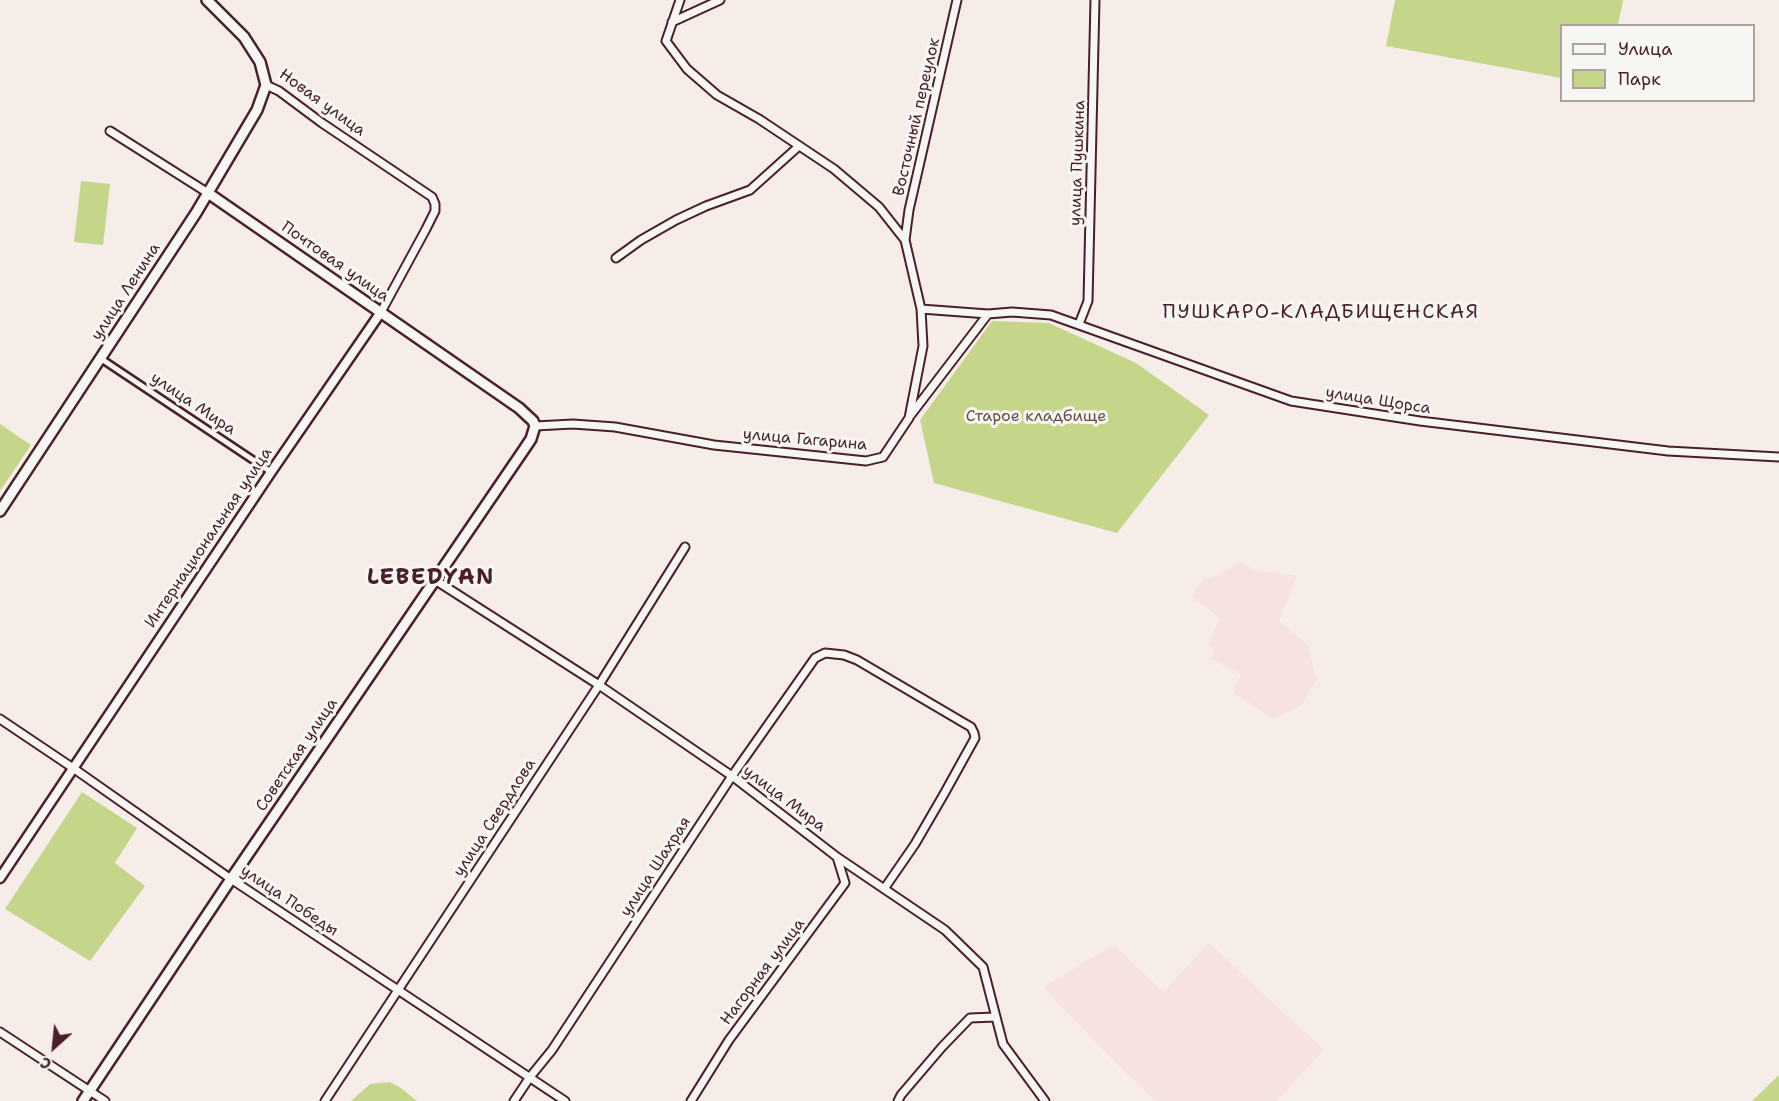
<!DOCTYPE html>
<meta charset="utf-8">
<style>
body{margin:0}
#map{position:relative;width:1779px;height:1101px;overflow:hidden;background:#f6ede9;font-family:"Shantell Sans",sans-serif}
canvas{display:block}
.legend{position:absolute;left:1560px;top:24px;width:195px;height:78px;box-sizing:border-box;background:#f6f6f2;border:2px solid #b1a0a2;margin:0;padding:8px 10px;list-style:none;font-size:18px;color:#4a1f2b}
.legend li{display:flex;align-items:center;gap:12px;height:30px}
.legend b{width:30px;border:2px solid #b1a0a2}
.north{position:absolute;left:24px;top:1017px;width:60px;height:60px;-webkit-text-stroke:4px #f6f6f2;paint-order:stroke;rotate:207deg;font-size:16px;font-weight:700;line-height:24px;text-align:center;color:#4a1f2b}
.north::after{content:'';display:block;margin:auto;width:21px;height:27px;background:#4a1f2b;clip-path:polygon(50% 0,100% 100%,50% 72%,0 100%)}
</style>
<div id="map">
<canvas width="1779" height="1101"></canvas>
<ul class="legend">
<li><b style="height:8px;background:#f6f6f2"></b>Улица</li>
<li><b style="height:16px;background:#c5d68b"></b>Парк</li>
</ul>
<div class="north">С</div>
</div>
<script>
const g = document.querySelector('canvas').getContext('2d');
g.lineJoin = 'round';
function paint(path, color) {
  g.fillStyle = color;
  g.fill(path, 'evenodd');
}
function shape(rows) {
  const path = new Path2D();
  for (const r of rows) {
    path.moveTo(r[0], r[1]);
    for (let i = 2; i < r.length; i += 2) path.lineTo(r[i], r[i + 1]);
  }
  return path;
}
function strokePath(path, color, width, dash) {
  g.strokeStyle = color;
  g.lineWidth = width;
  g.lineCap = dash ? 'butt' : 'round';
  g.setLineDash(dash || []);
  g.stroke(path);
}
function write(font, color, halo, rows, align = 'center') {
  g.font = font + ' "Shantell Sans",sans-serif';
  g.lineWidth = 6;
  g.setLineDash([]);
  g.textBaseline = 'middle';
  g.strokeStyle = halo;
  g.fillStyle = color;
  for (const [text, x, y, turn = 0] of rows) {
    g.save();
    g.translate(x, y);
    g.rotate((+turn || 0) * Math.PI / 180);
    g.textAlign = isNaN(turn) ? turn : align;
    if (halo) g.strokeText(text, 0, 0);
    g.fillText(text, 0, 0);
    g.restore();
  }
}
const built = shape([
 [1240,562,1255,570,1297,576,1279,621,1308,645,1316,680,1302,705,1273,719,1233,692,1241,674,1211,659,1214,650,1208,645,1220,618,1191,596,1205,578,1210,579],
 [1209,943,1324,1050,1276,1101,1156,1101,1114,1061,1043,987,1114,945,1163,992]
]);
const green = shape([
 [1395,0,1623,0,1618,25,1562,26,1561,78,1386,46],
 [81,181,110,184,103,245,74,242],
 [992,321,1049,323,1136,363,1209,415,1117,533,934,483,920,420],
 [0,424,31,445,0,491],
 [82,792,137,828,115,863,145,886,90,961,5,909],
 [1779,1075,1779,1101,1752,1101],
 [390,1082,401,1088,417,1101,351,1101,370,1084]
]);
const pedestrian = shape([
 [100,358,271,472]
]);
const minor = shape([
 [672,22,720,0],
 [266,85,279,91,322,123,432,197,435,204,435,211,426,229,381,312],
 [110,131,208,193],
 [905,240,909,210,957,0],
 [616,258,641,240,676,220,706,206,750,190,799,146],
 [921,309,988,314,1012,312,1051,315,1291,401,1420,421,1668,451,1779,457],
 [1079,324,1088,301,1095,0],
 [910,416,988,314],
 [535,426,573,424,615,427,714,445,866,461,883,457,909,418,923,346,921,309,905,240,879,207,834,169,759,119,717,95,687,69,666,41,680,0],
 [435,580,599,685,732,776,837,857,945,930,983,967,1003,1044,1045,1101],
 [0,719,73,768,231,879,565,1101],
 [0,1032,105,1101],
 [325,1101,599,685,685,547],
 [514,1101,530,1077,552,1050,732,776,815,658,825,653,844,655,857,660,964,723,971,727,974,733,975,738,944,794,915,844,884,889],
 [691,1101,729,1040,845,883,837,857],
 [898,1101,901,1095,942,1047,970,1018,995,1017]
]);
const tertiary = shape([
 [0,878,271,472,381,312]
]);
const secondary = shape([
 [0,511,196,213,257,110,266,85,260,62,244,37,207,0],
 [83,1101,231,879,525,448,531,439,535,426,533,421,519,408,208,193]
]);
const streetNames = [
 ["Новая улица",322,103,36],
 ["Восточный переулок",917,117,-77],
 ["улица Пушкина",1078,163,-88],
 ["Почтовая улица",335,262,35],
 ["улица Ленина",126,292,-57],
 ["улица Щорса",1378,401,9],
 ["улица Мира",193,404,34],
 ["улица Гагарина",805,440,5],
 ["Интернациональная улица",209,538,-56],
 ["Советская улица",297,755,-56],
 ["улица Мира",784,799,37],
 ["улица Свердлова",495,818,-57],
 ["улица Шахрая",656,867,-57],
 ["улица Победы",289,901,34],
 ["Нагорная улица",763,972,-53]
];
const parkNames = [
 ["Старое кладбище",1036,417]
];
const quarterNames = [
 ["ПУШКАРО-КЛАДБИЩЕНСКАЯ",1321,313]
];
const districtNames = [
 ["LEBEDYAN",431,578]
];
paint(built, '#f6e2de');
paint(green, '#c5d68b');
strokePath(pedestrian, '#4a1f2b', 10);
strokePath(minor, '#4a1f2b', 11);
strokePath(tertiary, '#4a1f2b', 13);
strokePath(secondary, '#4a1f2b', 14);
strokePath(pedestrian, '#f6f6f2', 5);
strokePath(minor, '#f6f6f2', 7);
strokePath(tertiary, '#f6f6f2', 8);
strokePath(secondary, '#f6f6f2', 9);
write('16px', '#4a1f2b', '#f6f6f2', streetNames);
write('16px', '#694d43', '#f6f6f2', parkNames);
g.letterSpacing = '1.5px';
write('20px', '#4a1f2b', '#f6f6f2', quarterNames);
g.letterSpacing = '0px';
g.letterSpacing = '1.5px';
write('bold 22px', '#4a1f2b', '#f6f6f2', districtNames);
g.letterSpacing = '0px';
</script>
